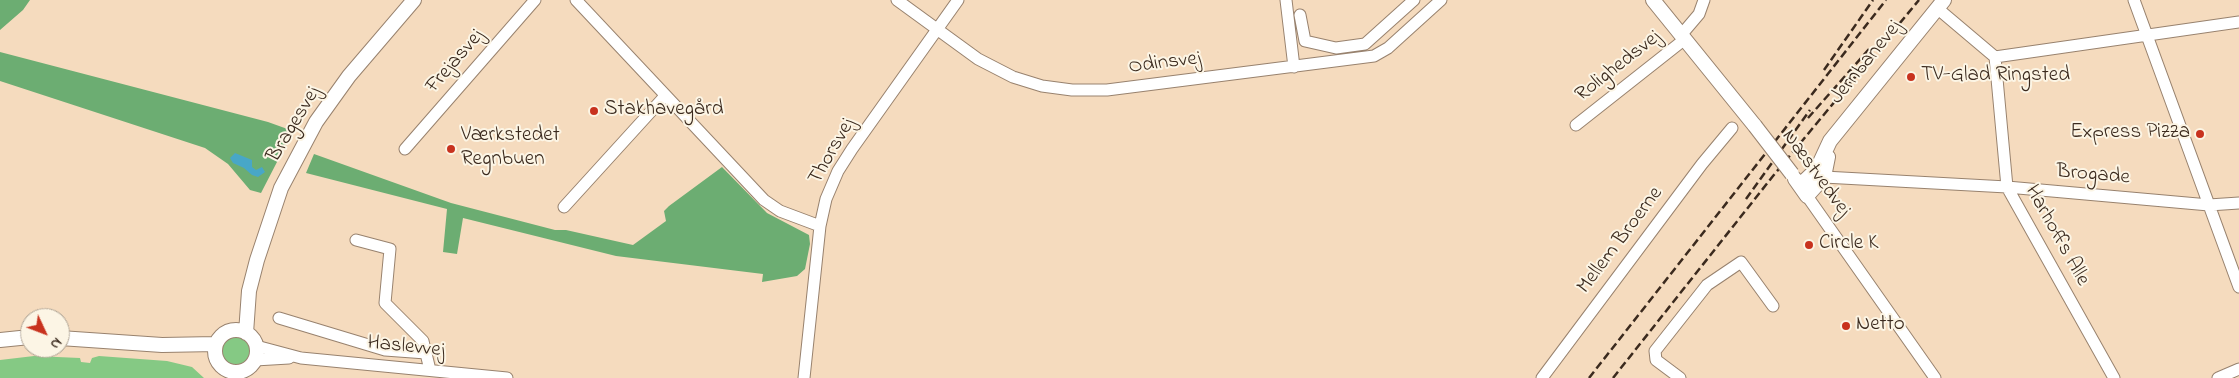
<!DOCTYPE html>
<meta charset="utf-8">
<style>
body{margin:0}
#map{position:relative;width:2239px;height:378px;overflow:hidden;background:#f5dbbe;font-family:"Indie Flower",sans-serif}
canvas{display:block}
.north{position:absolute;left:20px;top:308px;width:50px;height:50px;box-sizing:border-box;background:#fcf5e5;border:1px solid #afa495;border-radius:50%;rotate:133deg;font-size:14px;font-weight:700;line-height:20px;text-align:center;color:#3b2a1e}
.north::after{content:'';display:block;margin:auto;width:18px;height:22px;background:#c8321e;clip-path:polygon(50% 0,100% 100%,50% 72%,0 100%)}
</style>
<div id="map">
<canvas width="2239" height="378"></canvas>
<div class="north">N</div>
</div>
<script>
const g = document.querySelector('canvas').getContext('2d');
g.lineJoin = 'round';
function paint(path, color) {
  g.fillStyle = color;
  g.fill(path, 'evenodd');
}
function shape(rows) {
  const path = new Path2D();
  for (const r of rows) {
    if (r.length === 3) {
      path.moveTo(r[0] + r[2], r[1]);
      path.arc(r[0], r[1], r[2], 0, 2 * Math.PI);
      continue;
    }
    path.moveTo(r[0], r[1]);
    for (let i = 2; i < r.length; i += 2) path.lineTo(r[i], r[i + 1]);
  }
  return path;
}
function strokePath(path, color, width, dash) {
  g.strokeStyle = color;
  g.lineWidth = width;
  g.lineCap = dash ? 'butt' : 'round';
  g.setLineDash(dash || []);
  g.stroke(path);
}
function write(font, color, halo, rows, align = 'center') {
  g.font = font + ' "Indie Flower",sans-serif';
  g.lineWidth = 4;
  g.setLineDash([]);
  g.textBaseline = 'middle';
  g.strokeStyle = halo;
  g.fillStyle = color;
  for (const [text, x, y, turn = 0] of rows) {
    g.save();
    g.translate(x, y);
    g.rotate((+turn || 0) * Math.PI / 180);
    g.textAlign = isNaN(turn) ? turn : align;
    if (halo) g.strokeText(text, 0, 0);
    g.fillText(text, 0, 0);
    g.restore();
  }
}
const green = shape([
 [235,352,15],
 [34,356,80,358,81,362,90,363,92,358,99,356,167,361,192,367,204,378,0,378,0,360]
]);
const forest = shape([
 [0,0,30,0,23,10,0,30],
 [0,52,268,122,293,131,261,193,250,190,228,164,205,148,0,81],
 [314,154,451,203,555,230,566,230,633,245,666,221,664,211,669,206,722,167,767,213,809,235,810,244,805,269,797,276,762,282,763,274,616,256,463,218,457,254,443,252,447,209,306,173]
]);
const water = shape([
 [235,153,252,160,252,167,256,170,262,167,265,172,258,177,252,175,244,168,233,163,230,158]
]);
const minor = shape([
 [576,0,764,200,780,211,820,226],
 [897,0,978,59,1013,77,1042,86,1072,90,1107,90,1374,56,1388,48,1441,0],
 [1286,0,1294,67],
 [2134,0,2239,287],
 [1937,8,1995,57,2007,187,2114,378],
 [1300,15,1305,41,1336,48,1365,44,1414,0],
 [1682,34,1699,14,1704,0],
 [1995,57,2239,22],
 [1576,125,1685,39],
 [405,149,535,0],
 [1824,177,2007,187,2209,205,2239,203],
 [1807,196,1935,378],
 [564,207,665,96],
 [356,240,390,249,385,303,423,341,430,370],
 [279,318,385,350,426,353],
 [256,346,301,358,507,378],
 [255,360,289,358],
 [804,378,820,226,826,199,838,171,852,149,958,0],
 [1542,378,1702,164,1732,128],
 [1680,378,1656,360,1655,351,1707,285,1741,262,1773,306],
 [2218,378,2239,369]
]);
const major = shape([
 [1653,0,1755,126],
 [1795,179,1807,196,1824,177,1828,157],
 [1800,185,1817,169,1830,141,1944,0],
 [236,351,21],
 [246,333,249,291,257,260,281,188,316,122,349,76,414,0],
 [60,338,162,345,216,344],
 [0,340,30,337]
]);
const rail = shape([
 [1824,70,1873,0],
 [1808,118,1870,48],
 [1746,199,1810,110],
 [1589,378,1886,0],
 [1613,378,1773,176,1919,0]
]);
const majorBridge = shape([
 [1755,126,1792,174]
]);
const markers = [
 [1911,77,5,"#c8321e"],
 [594,111,5,"#c8321e"],
 [2200,134,5,"#c8321e"],
 [451,149,5,"#c8321e"],
 [1809,245,5,"#c8321e"],
 [1846,326,5,"#c8321e"]
];
const streetNames = [
 ["Frejasvej",456,62,-49],
 ["Jernbanevej",1867,63,-51],
 ["Odinsvej",1165,64,-7],
 ["Rolighedsvej",1619,67,-38],
 ["Bragesvej",295,125,-59],
 ["Thorsvej",833,152,-60],
 ["Næstvedvej",1815,174,54],
 ["Brogade",2093,176,5],
 ["Harhoffs Alle",2056,236,61],
 ["Mellem Broerne",1621,241,-53],
 ["Haslevvej",406,348,6]
];
const poiNames = [
 ["TV-Glad Ringsted",1921,77],
 ["Stakhavegård",604,111],
 ["Express Pizza",2190,134,"right"],
 ["Værkstedet",461,137],
 ["Regnbuen",461,161],
 ["Circle K",1819,245],
 ["Netto",1856,326]
];
paint(green, '#85c984');
paint(forest, '#6cad72');
paint(water, '#48a7c7');
strokePath(minor, '#98826e', 13);
strokePath(major, '#98826e', 16);
strokePath(minor, '#fff', 11);
strokePath(major, '#fff', 14);
strokePath(rail, '#3b2a1e', 2.5, [8, 4]);
strokePath(majorBridge, '#98826e', 16, []);
strokePath(majorBridge, '#fff', 14);
for (const [x, y, r, color] of markers) {
  const dot = new Path2D();
  dot.arc(x, y, r, 0, 2 * Math.PI);
  g.fillStyle = color;
  g.fill(dot);
  strokePath(dot, '#fcf5e5', 2);
}
write('21px', '#3b2a1e', '#fcf5e5', streetNames);
write('21px', '#3b2a1e', '#fcf5e5', poiNames, 'left');
</script>
